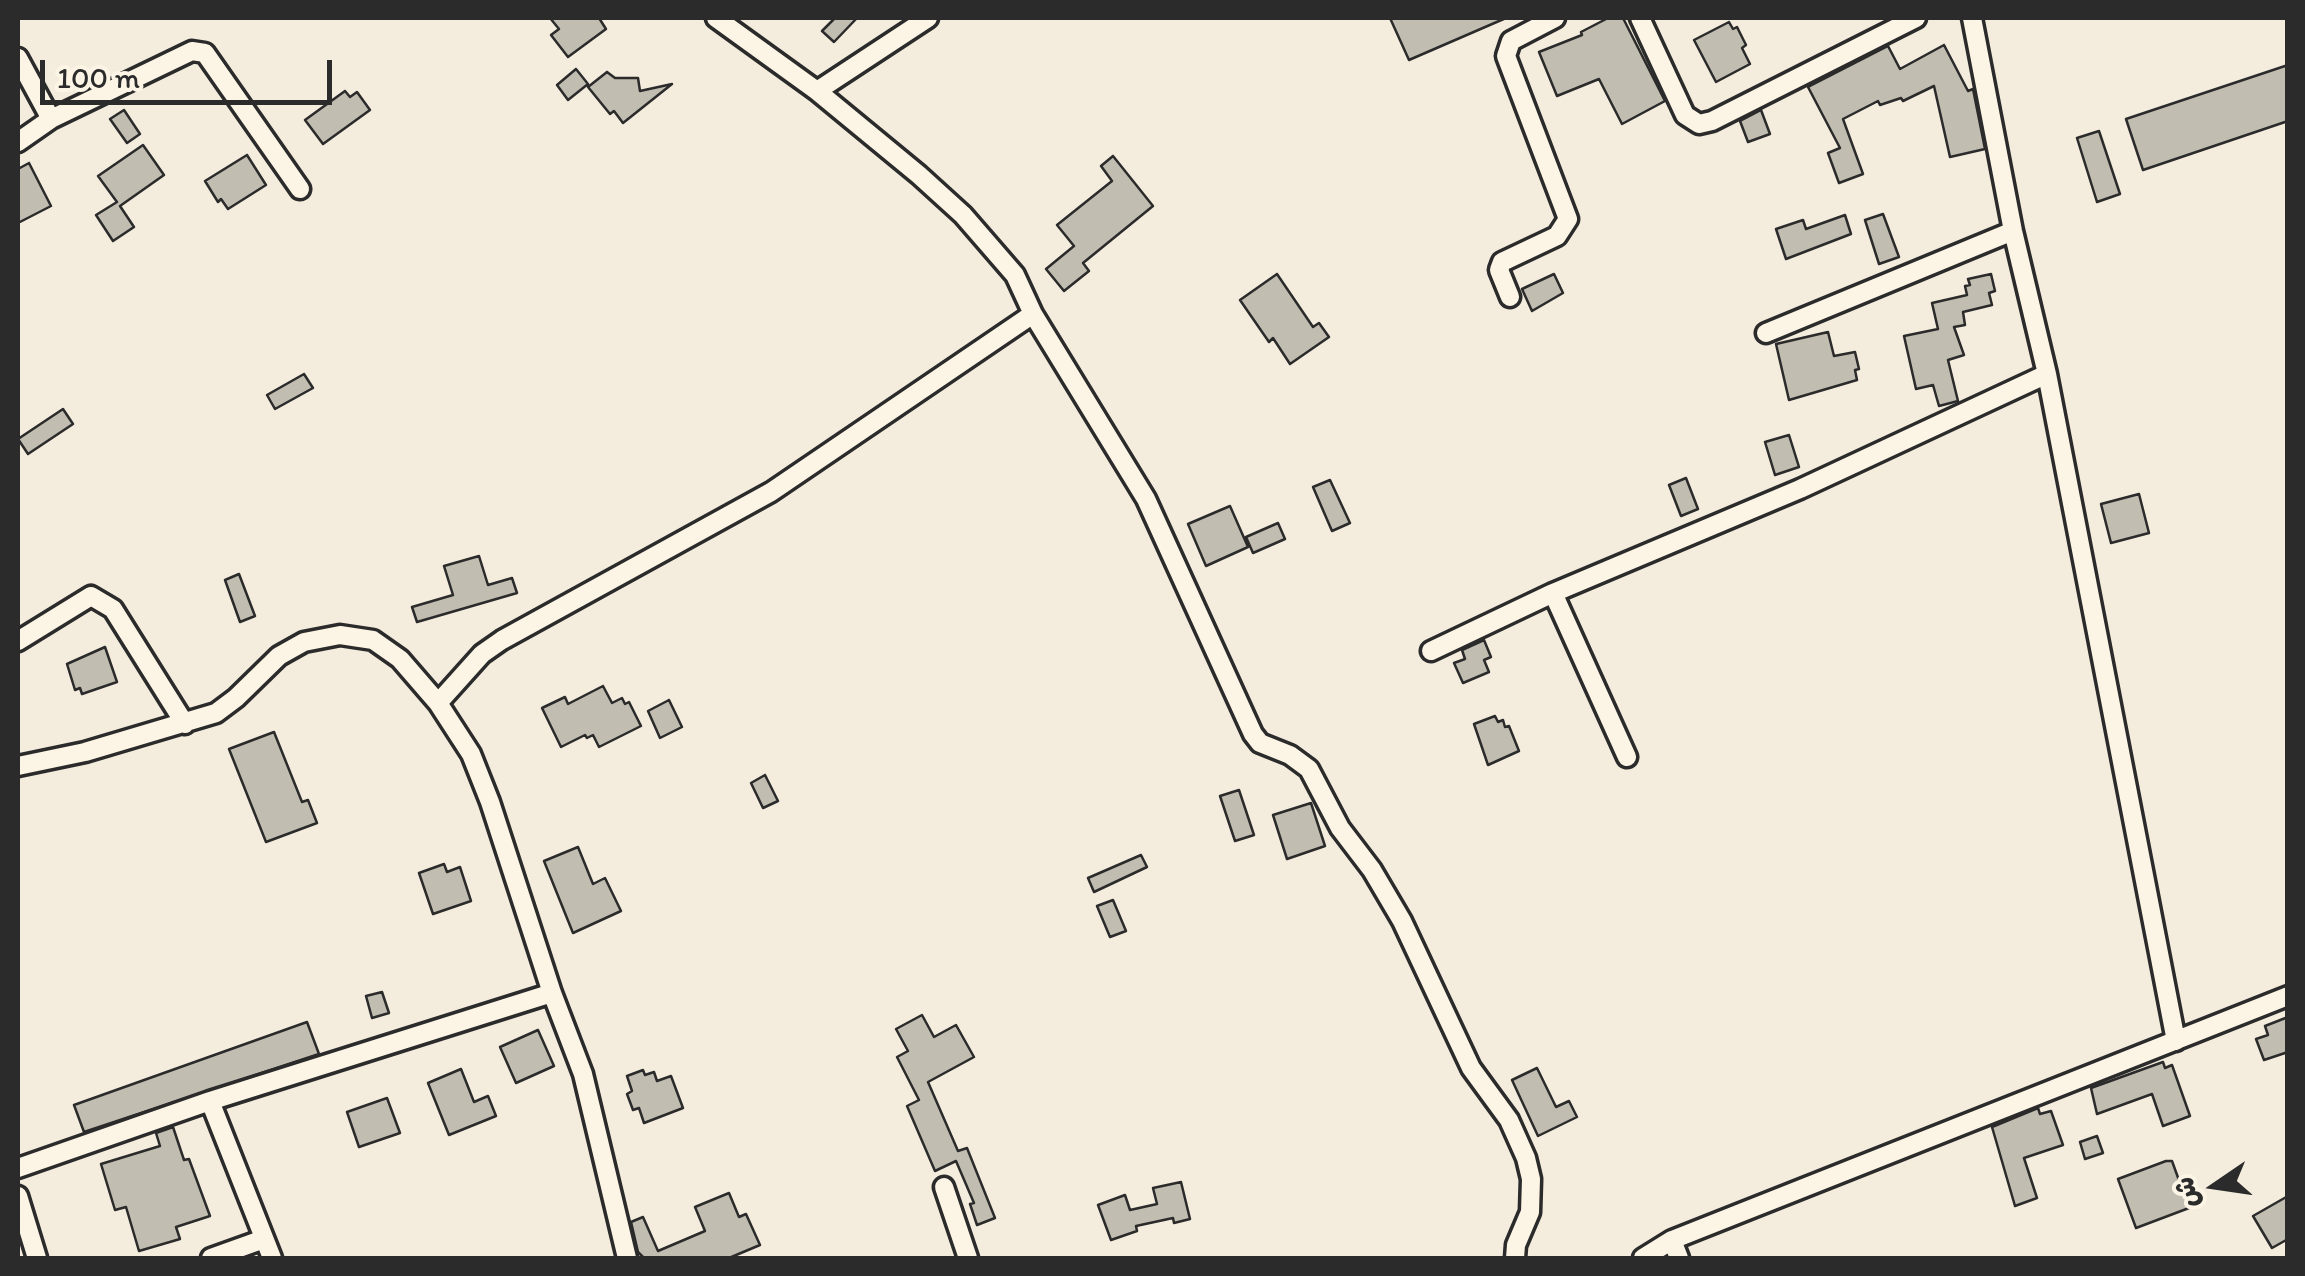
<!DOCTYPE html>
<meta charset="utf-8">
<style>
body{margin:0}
#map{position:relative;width:2305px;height:1276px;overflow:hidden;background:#f4edde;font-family:Itim,"Playpen Sans Arabic",sans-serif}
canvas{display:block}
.frame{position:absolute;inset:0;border:20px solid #2b2b2b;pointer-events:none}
.north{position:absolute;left:2165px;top:1136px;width:100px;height:100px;-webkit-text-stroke:8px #fcf5e5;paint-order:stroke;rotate:257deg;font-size:28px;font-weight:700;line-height:40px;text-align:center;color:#2b2b2b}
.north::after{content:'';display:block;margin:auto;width:35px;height:45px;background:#2b2b2b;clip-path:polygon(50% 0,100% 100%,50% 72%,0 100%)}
.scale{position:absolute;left:40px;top:60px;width:292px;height:45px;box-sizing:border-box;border:5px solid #2b2b2b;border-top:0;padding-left:12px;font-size:30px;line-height:35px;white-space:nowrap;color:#2b2b2b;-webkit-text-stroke:8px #fcf5e5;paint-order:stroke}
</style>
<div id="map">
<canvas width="2305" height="1276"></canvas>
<div class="frame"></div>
<div class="north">ش</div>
<div class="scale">100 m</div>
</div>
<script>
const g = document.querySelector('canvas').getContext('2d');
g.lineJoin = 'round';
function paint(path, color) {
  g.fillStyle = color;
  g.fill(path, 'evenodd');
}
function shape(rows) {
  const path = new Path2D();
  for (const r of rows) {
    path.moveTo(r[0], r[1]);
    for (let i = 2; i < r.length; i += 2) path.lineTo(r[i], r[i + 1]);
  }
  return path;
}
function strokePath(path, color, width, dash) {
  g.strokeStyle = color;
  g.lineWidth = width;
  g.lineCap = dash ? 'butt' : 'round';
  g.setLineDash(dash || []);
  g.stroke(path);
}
const building = shape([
 [550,18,599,18,606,29,568,57,551,35,559,29,550,18],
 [835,18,857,18,834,42,822,31,835,18],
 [1390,18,1506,18,1409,60,1390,18],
 [1608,18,1623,18,1665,101,1622,124,1599,79,1557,96,1539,52,1582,35,1581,32,1608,18],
 [1729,22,1733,29,1737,27,1746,45,1742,48,1750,64,1716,82,1694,40,1729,22],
 [1944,45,1968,91,1973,89,1985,149,1950,157,1934,86,1903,101,1901,98,1880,105,1878,101,1843,119,1863,174,1839,183,1828,153,1840,148,1808,87,1888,46,1900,69,1944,45],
 [2288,65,2288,121,2143,170,2126,119,2288,65],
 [576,69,588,84,568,100,557,85,576,69],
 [607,72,615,78,638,78,640,91,672,84,623,123,614,111,610,114,588,87,607,72],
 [345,91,350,97,357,92,370,110,323,144,305,120,345,91],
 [124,110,140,134,127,143,110,119,124,110],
 [1761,110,1770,134,1748,142,1740,121,1761,110],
 [2099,131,2120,194,2097,202,2077,138,2099,131],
 [143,145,164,175,120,206,134,227,113,241,96,215,117,202,98,176,143,145],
 [247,155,266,185,228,209,221,199,218,202,205,181,247,155],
 [1113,156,1153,206,1083,263,1089,271,1064,291,1046,269,1074,246,1057,225,1112,181,1101,166,1113,156],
 [29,163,51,206,18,223,18,169,29,163],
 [1883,214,1899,257,1879,264,1865,220,1883,214],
 [1845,215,1851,234,1786,259,1776,229,1803,220,1806,229,1845,215],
 [1277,274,1313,327,1319,323,1329,337,1290,364,1273,338,1269,342,1240,300,1277,274],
 [1554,274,1563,293,1532,311,1522,289,1554,274],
 [1991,274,1995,291,1989,293,1992,305,1963,312,1965,325,1954,327,1964,355,1948,360,1958,401,1939,406,1933,385,1916,389,1904,336,1938,329,1932,303,1967,295,1965,286,1970,285,1968,279,1991,274],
 [1828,332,1834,356,1855,352,1859,369,1855,370,1857,380,1789,400,1776,344,1828,332],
 [304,374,313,388,275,409,267,395,304,374],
 [63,409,73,424,28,454,18,439,63,409],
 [1789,435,1799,467,1775,475,1765,442,1789,435],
 [1686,478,1698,509,1681,516,1669,485,1686,478],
 [1330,480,1350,523,1332,531,1313,487,1330,480],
 [2139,494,2149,533,2111,543,2101,504,2139,494],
 [1230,506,1248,547,1206,566,1188,524,1230,506],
 [1278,523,1285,539,1253,553,1246,537,1278,523],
 [479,556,488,585,512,578,517,593,417,622,412,607,453,595,444,566,479,556],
 [239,574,255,616,240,622,225,580,239,574],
 [1484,640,1491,657,1484,660,1489,672,1463,683,1454,663,1465,659,1462,650,1484,640],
 [105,647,117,682,82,694,80,688,75,690,67,664,105,647],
 [603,686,612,703,622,698,625,704,629,702,641,726,599,747,593,735,587,738,585,735,561,747,542,708,565,697,568,704,603,686],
 [669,700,682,727,660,738,648,711,669,700],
 [1495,716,1498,722,1503,720,1505,727,1509,726,1519,751,1488,765,1474,724,1495,716],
 [274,732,302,802,308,800,317,823,266,842,229,749,274,732],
 [765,775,778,801,763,808,751,783,765,775],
 [1239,790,1254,835,1235,841,1220,796,1239,790],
 [1311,803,1325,846,1287,859,1273,815,1311,803],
 [578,847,593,884,605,878,621,911,573,933,544,861,578,847],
 [1141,855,1147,867,1094,892,1088,878,1141,855],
 [444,864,447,872,460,867,471,901,433,914,419,873,444,864],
 [1113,900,1126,931,1110,937,1097,906,1113,900],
 [382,992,389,1013,372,1018,366,996,382,992],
 [922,1015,934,1037,956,1025,974,1057,928,1082,958,1151,967,1148,995,1218,977,1225,970,1204,974,1203,956,1161,935,1171,907,1106,919,1100,897,1057,908,1051,896,1029,922,1015],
 [2288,1017,2288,1052,2264,1060,2256,1039,2268,1035,2265,1026,2288,1017],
 [307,1022,319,1054,84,1132,74,1105,307,1022],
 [538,1030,554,1066,516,1083,500,1047,538,1030],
 [2163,1062,2165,1068,2172,1065,2190,1116,2163,1126,2152,1094,2097,1114,2091,1088,2163,1062],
 [1537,1068,1556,1107,1569,1101,1577,1117,1538,1136,1512,1080,1537,1068],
 [461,1069,474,1102,488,1096,496,1116,449,1135,428,1083,461,1069],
 [643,1070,645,1075,654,1072,657,1081,671,1076,683,1108,644,1123,639,1108,633,1110,627,1094,632,1091,627,1076,643,1070],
 [387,1098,400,1133,359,1147,347,1112,387,1098],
 [2038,1108,2040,1114,2051,1111,2063,1145,2024,1158,2037,1198,2015,1206,1992,1127,2038,1108],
 [173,1127,184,1160,189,1159,210,1216,176,1227,180,1239,139,1251,126,1207,115,1210,101,1164,160,1146,156,1133,173,1127],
 [2097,1136,2103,1153,2085,1159,2080,1142,2097,1136],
 [2166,1161,2172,1161,2189,1208,2136,1228,2118,1179,2166,1161],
 [1181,1182,1190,1219,1174,1223,1173,1218,1136,1226,1137,1231,1111,1240,1098,1205,1125,1195,1130,1210,1157,1204,1153,1188,1181,1182],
 [729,1193,739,1217,746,1214,760,1245,729,1258,641,1258,643,1257,638,1252,631,1222,643,1217,658,1251,705,1231,695,1207,729,1193],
 [2288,1196,2288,1239,2272,1248,2253,1216,2288,1196]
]);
const street = shape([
 [716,18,817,91,919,175,963,215,1015,275,1033,314,1146,499,1253,734,1260,743,1290,755,1309,769,1340,828,1372,870,1402,921,1471,1068,1509,1120,1526,1158,1531,1179,1530,1212,1516,1245,1515,1258],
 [1640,18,1685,115,1699,124,1712,121,1916,18],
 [1972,18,2013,231,2047,374,2176,1041],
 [18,58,51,119],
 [817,91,928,18],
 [18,142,51,119,192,51,205,53,300,189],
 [1510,297,1499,270,1502,262,1557,236,1568,219,1506,56,1511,41,1555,18],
 [1766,333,2013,231],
 [1553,593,1627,757],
 [18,641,91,596,113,609,185,724],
 [1431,651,1553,593,1800,489,2047,374],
 [438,703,482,654,502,640,771,492,1033,314],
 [18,766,85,752,216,713,236,698,279,656,304,642,340,635,373,640,400,659,438,703,471,754,490,802,552,993,583,1074,627,1258],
 [210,1101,272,1258],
 [18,1168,210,1101,552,993],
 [944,1187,968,1258],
 [18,1196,37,1258],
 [211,1258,264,1239],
 [1643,1258,1672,1240],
 [1679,1258,1672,1240,2288,996]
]);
paint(building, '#c2bdb1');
strokePath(building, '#2b2b2b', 2.5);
strokePath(street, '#2b2b2b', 25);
strokePath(street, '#fcf5e5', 18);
</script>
